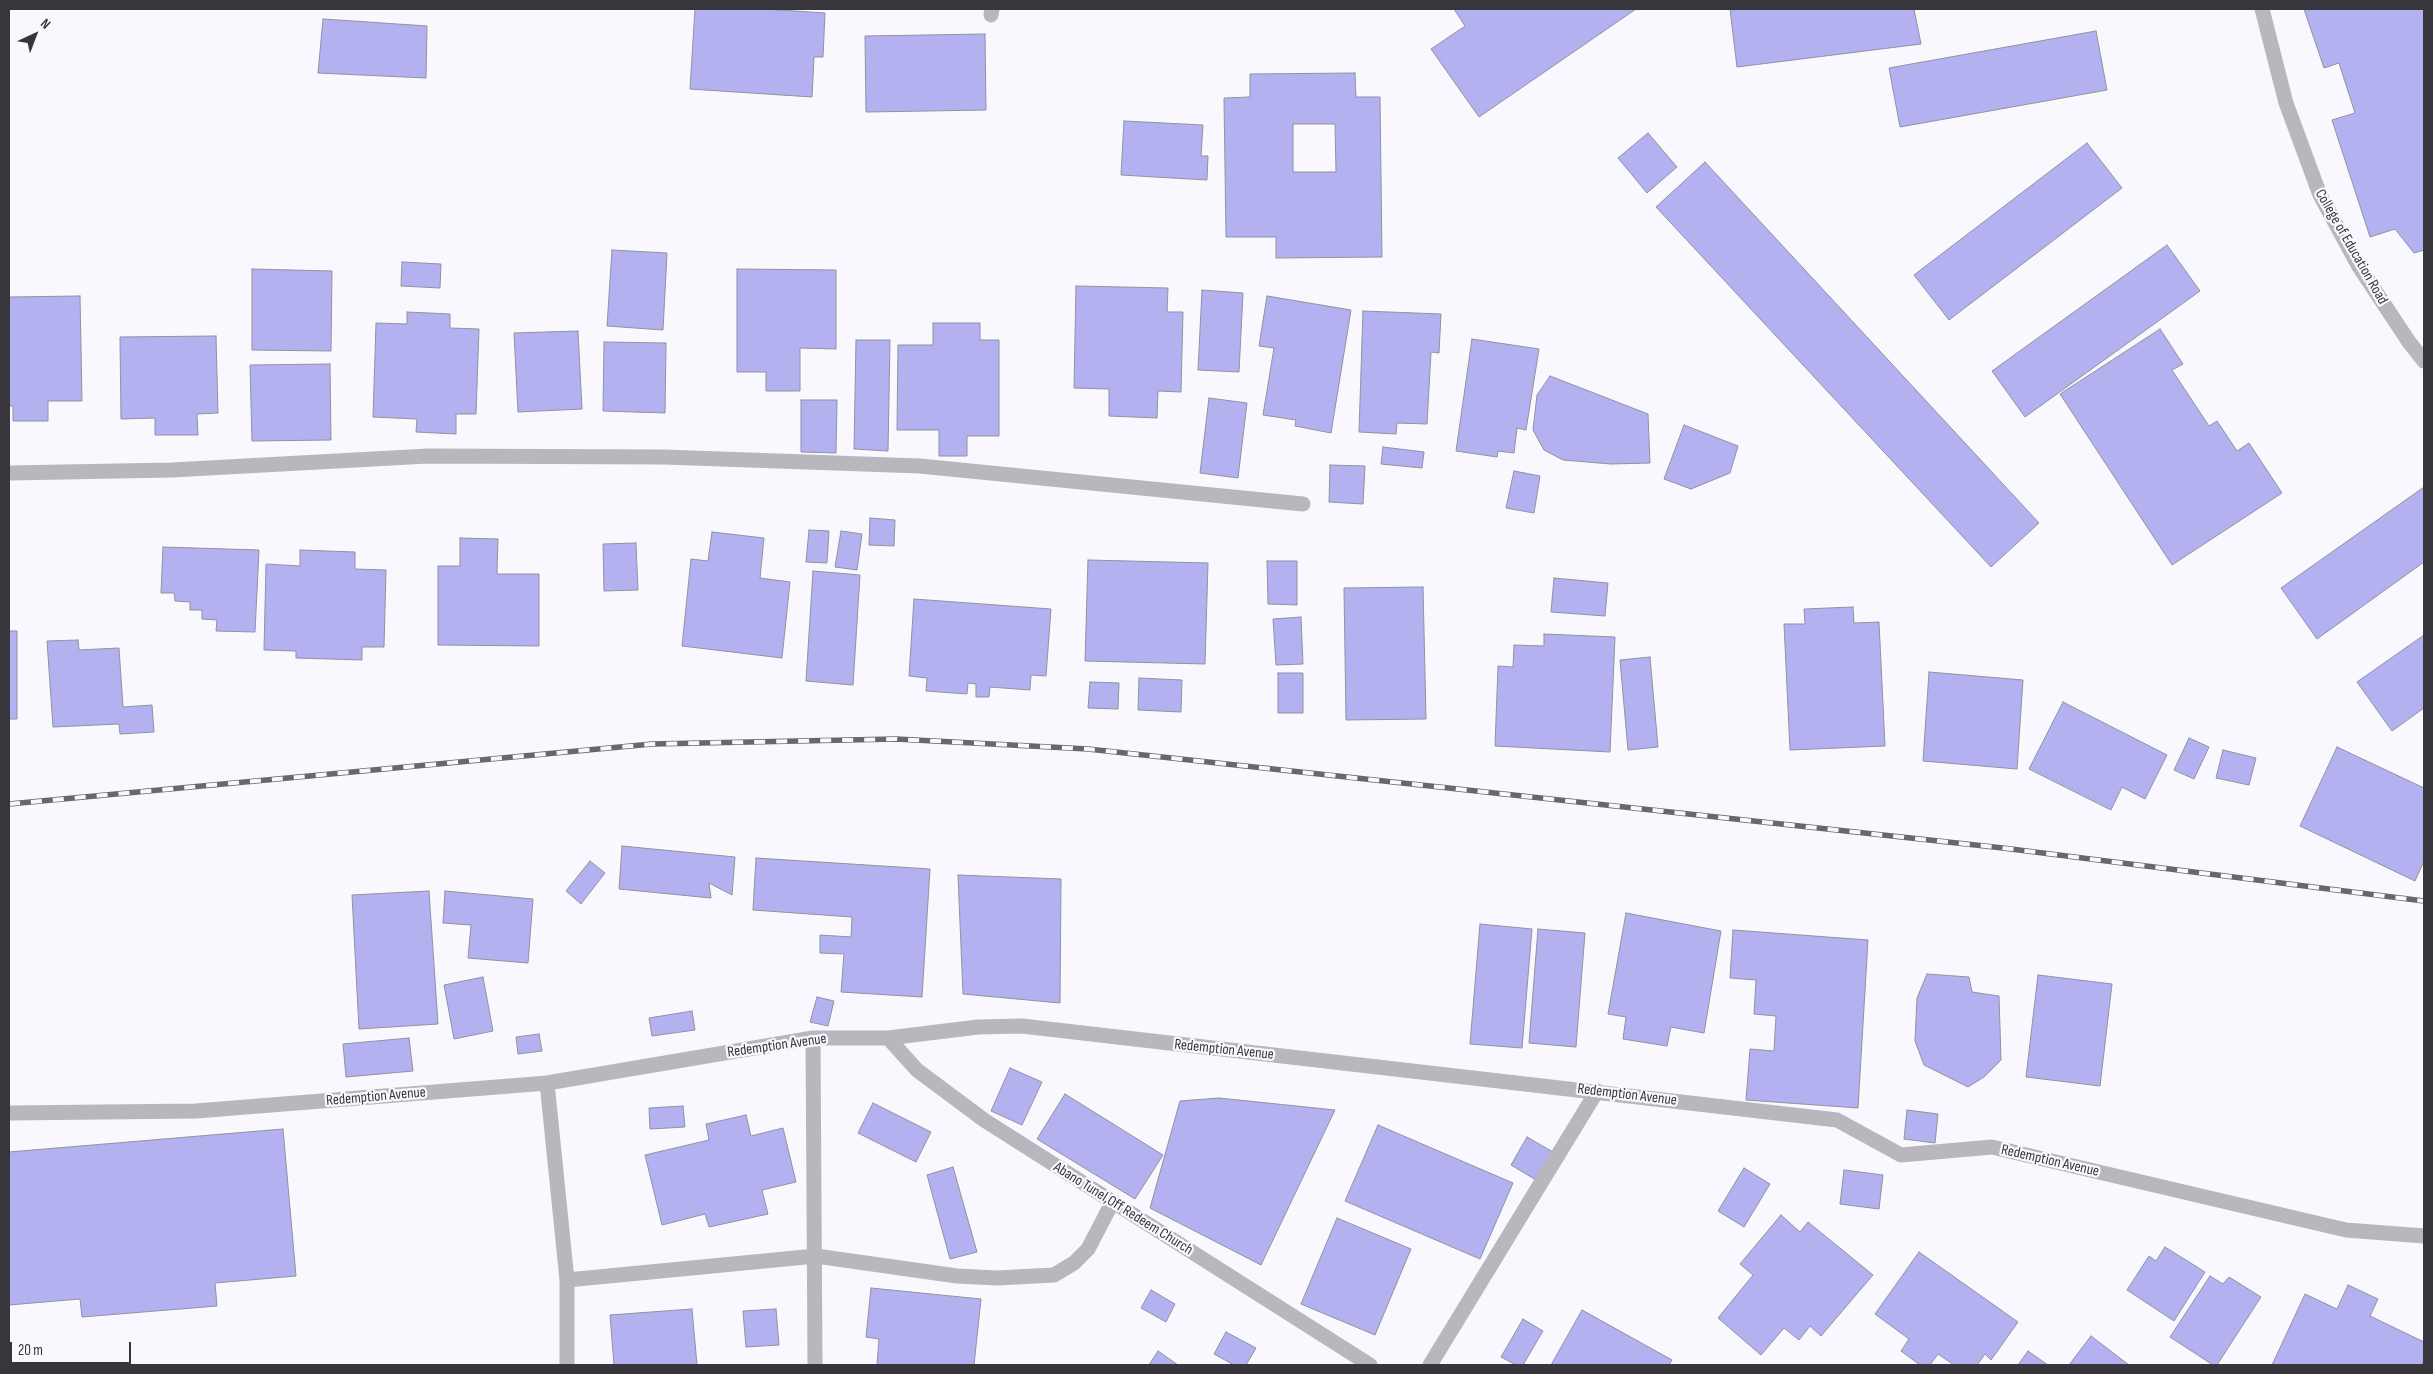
<!DOCTYPE html>
<style>
body{margin:0}
#map{position:relative;width:2433px;height:1374px;overflow:hidden;background:#f8f8fe;font-family:"Sofia Sans Condensed",sans-serif}
canvas{display:block}
.frame{position:absolute;inset:0;border:10px solid #37363c;pointer-events:none}
.north{position:absolute;left:10px;top:10px;width:50px;height:50px;-webkit-text-stroke:4px #f8f8fe;paint-order:stroke;rotate:43deg;font-size:14px;font-weight:700;line-height:20px;text-align:center;color:#37363c}
.north::after{content:'';display:block;margin:auto;width:18px;height:22px;background:#37363c;clip-path:polygon(50% 0,100% 100%,50% 72%,0 100%)}
.scale{position:absolute;left:10px;top:1342px;width:121px;height:22px;box-sizing:border-box;border:2px solid #37363c;border-top:0;padding-left:6px;font-size:15px;line-height:18px;white-space:nowrap;color:#37363c;-webkit-text-stroke:4px #f8f8fe;paint-order:stroke}
</style>
<div id="map">
<canvas width="2433" height="1374"></canvas>
<div class="frame"></div>
<div class="north">N</div>
<div class="scale">20 m</div>
</div>
<script>
const g = document.querySelector('canvas').getContext('2d');
g.lineJoin = 'round';
function paint(path, color) {
  g.fillStyle = color;
  g.fill(path, 'evenodd');
}
function shape(rows) {
  const path = new Path2D();
  for (const r of rows) {
    path.moveTo(r[0], r[1]);
    for (let i = 2; i < r.length; i += 2) path.lineTo(r[i], r[i + 1]);
  }
  return path;
}
function strokePath(path, color, width, dash) {
  g.strokeStyle = color;
  g.lineWidth = width;
  g.lineCap = dash ? 'butt' : 'round';
  g.setLineDash(dash || []);
  g.stroke(path);
}
function write(font, color, halo, rows, align = 'center') {
  g.font = font + ' "Sofia Sans Condensed",sans-serif';
  g.lineWidth = 4.5;
  g.setLineDash([]);
  g.textBaseline = 'middle';
  g.strokeStyle = halo;
  g.fillStyle = color;
  for (const [text, x, y, turn = 0] of rows) {
    g.save();
    g.translate(x, y);
    g.rotate((+turn || 0) * Math.PI / 180);
    g.textAlign = isNaN(turn) ? turn : align;
    if (halo) g.strokeText(text, 0, 0);
    g.fillText(text, 0, 0);
    g.restore();
  }
}
const building = shape([
 [695,9,765,9,825,13,823,57,814,57,812,97,690,89,695,9],
 [1454,9,1636,9,1479,117,1431,49,1465,26,1454,9],
 [1730,9,1914,9,1921,44,1737,67,1730,9],
 [2304,9,2424,9,2424,250,2414,253,2395,229,2370,237,2332,120,2355,113,2339,63,2324,68,2304,9],
 [323,19,427,26,426,78,318,73,323,19],
 [2096,31,2107,90,1900,127,1889,68,2096,31],
 [985,34,986,110,866,112,865,36,985,34],
 [1355,73,1356,97,1380,97,1382,257,1276,258,1276,237,1226,237,1224,98,1250,97,1250,74,1355,73],
 [1293,124,1335,124,1336,172,1293,172,1293,124],
 [1124,121,1203,125,1201,156,1208,156,1207,180,1121,175,1124,121],
 [1648,133,1677,167,1647,193,1618,158,1648,133],
 [2087,143,2122,188,1949,320,1914,275,2087,143],
 [1705,162,2039,523,1991,567,1656,207,1705,162],
 [2167,245,2200,291,2025,417,1992,371,2167,245],
 [612,250,667,253,663,330,607,326,612,250],
 [402,262,441,264,440,288,401,286,402,262],
 [252,269,332,271,331,351,252,350,252,269],
 [737,269,836,270,836,349,800,348,800,391,766,391,766,372,737,372,737,269],
 [1076,286,1168,288,1167,312,1183,312,1181,392,1158,391,1157,418,1109,416,1109,389,1074,388,1076,286],
 [1202,290,1243,293,1239,372,1198,370,1202,290],
 [80,296,82,401,48,401,48,421,13,421,13,406,9,406,9,297,80,296],
 [1267,296,1351,310,1331,433,1295,426,1296,420,1263,415,1274,348,1259,346,1267,296],
 [1363,311,1441,314,1439,353,1431,352,1427,424,1397,423,1396,434,1359,432,1363,311],
 [407,312,450,314,450,328,479,329,476,414,456,414,456,434,416,432,417,419,373,417,376,323,407,324,407,312],
 [933,323,980,323,980,340,999,340,999,436,967,436,967,456,939,456,939,430,897,430,898,345,933,345,933,323],
 [2160,329,2183,364,2172,370,2209,426,2217,421,2237,451,2249,443,2282,493,2172,565,2060,394,2160,329],
 [578,331,582,409,518,412,514,333,578,331],
 [216,336,218,413,197,414,198,435,155,435,155,418,121,419,120,337,216,336],
 [1472,339,1539,349,1526,430,1517,428,1514,453,1498,451,1497,457,1456,451,1472,339],
 [856,340,890,340,888,451,854,449,856,340],
 [604,342,666,343,665,413,603,411,604,342],
 [330,364,331,440,252,441,250,365,330,364],
 [1550,376,1648,414,1650,463,1611,464,1563,460,1544,450,1533,430,1537,395,1550,376],
 [1209,398,1247,403,1238,478,1200,473,1209,398],
 [801,400,837,400,836,453,801,452,801,400],
 [1684,425,1738,446,1730,473,1691,489,1664,479,1684,425],
 [1383,447,1424,452,1422,468,1381,464,1383,447],
 [1330,465,1365,466,1363,504,1329,502,1330,465],
 [1514,471,1540,476,1534,513,1506,508,1514,471],
 [2424,487,2424,562,2317,639,2281,588,2424,487],
 [870,518,895,520,894,546,869,545,870,518],
 [809,530,829,531,827,563,806,562,809,530],
 [841,531,862,534,857,570,835,567,841,531],
 [712,532,764,538,760,578,790,582,782,658,682,646,691,559,708,561,712,532],
 [460,538,498,539,497,574,539,574,539,646,438,645,438,566,460,566,460,538],
 [636,543,638,590,604,591,603,544,636,543],
 [163,547,259,550,255,632,216,631,217,620,202,619,202,610,190,610,190,602,175,601,174,593,161,593,163,547],
 [300,550,355,552,355,569,386,570,384,647,362,647,362,660,296,658,296,651,264,650,266,564,300,566,300,550],
 [1088,560,1208,563,1205,664,1085,661,1088,560],
 [1267,561,1297,561,1297,605,1268,604,1267,561],
 [813,571,860,575,853,685,806,681,813,571],
 [1554,578,1608,583,1605,616,1551,612,1554,578],
 [1423,587,1426,719,1346,720,1344,588,1423,587],
 [914,599,1051,609,1046,676,1031,675,1030,690,990,687,989,697,976,697,976,684,968,683,967,694,926,691,927,678,909,676,914,599],
 [1853,607,1854,623,1879,622,1885,746,1790,750,1784,624,1805,624,1804,609,1853,607],
 [1301,617,1303,664,1276,665,1273,619,1301,617],
 [9,631,17,631,17,719,9,719,9,631],
 [1544,634,1615,637,1610,752,1495,746,1498,666,1513,667,1514,645,1544,646,1544,634],
 [2424,635,2424,708,2392,731,2357,682,2424,635],
 [78,640,79,650,119,648,123,707,152,705,154,732,120,734,119,724,53,727,47,641,78,640],
 [1650,657,1658,747,1628,750,1620,660,1650,657],
 [1929,672,2023,680,2017,769,1923,761,1929,672],
 [1278,673,1303,673,1303,713,1278,713,1278,673],
 [1139,678,1182,680,1181,712,1138,710,1139,678],
 [1090,682,1119,683,1118,709,1088,708,1090,682],
 [2063,702,2167,755,2145,799,2122,787,2111,810,2029,769,2063,702],
 [2189,738,2209,747,2194,779,2174,770,2189,738],
 [2337,747,2424,788,2424,861,2415,881,2300,826,2337,747],
 [2223,750,2256,758,2249,785,2216,778,2223,750],
 [622,846,735,857,732,895,709,883,711,898,619,889,622,846],
 [756,858,930,869,922,997,841,992,844,954,820,953,820,935,851,937,852,917,753,910,756,858],
 [590,861,605,873,581,904,566,891,590,861],
 [958,875,1061,879,1060,1003,963,994,958,875],
 [429,891,438,1024,359,1029,352,895,429,891],
 [445,891,533,899,528,963,468,958,471,925,443,923,445,891],
 [1626,913,1721,931,1704,1033,1671,1027,1667,1046,1623,1039,1626,1017,1608,1014,1626,913],
 [1480,924,1532,929,1522,1048,1470,1044,1480,924],
 [1538,929,1585,933,1576,1047,1529,1043,1538,929],
 [1733,930,1868,940,1858,1108,1746,1100,1750,1049,1774,1051,1776,1016,1754,1014,1756,980,1730,978,1733,930],
 [1927,974,1969,977,1972,992,1999,996,2001,1060,1984,1077,1968,1087,1924,1065,1915,1041,1917,998,1927,974],
 [2038,975,2112,984,2100,1086,2026,1077,2038,975],
 [483,977,493,1031,454,1039,444,985,483,977],
 [817,997,834,1001,828,1026,810,1022,817,997],
 [692,1011,695,1030,652,1036,649,1018,692,1011],
 [539,1034,542,1051,518,1054,516,1037,539,1034],
 [409,1038,413,1071,346,1077,343,1044,409,1038],
 [1010,1068,1042,1082,1022,1125,991,1111,1010,1068],
 [1065,1094,1163,1155,1135,1199,1037,1139,1065,1094],
 [1219,1098,1335,1110,1261,1265,1150,1208,1180,1101,1219,1098],
 [873,1103,931,1132,916,1162,858,1133,873,1103],
 [683,1106,685,1127,650,1129,649,1108,683,1106],
 [1907,1110,1938,1114,1935,1143,1904,1139,1907,1110],
 [746,1115,751,1136,783,1128,796,1182,762,1190,768,1214,709,1227,705,1214,662,1225,645,1155,709,1140,706,1124,746,1115],
 [1378,1125,1513,1183,1480,1259,1345,1201,1378,1125],
 [283,1129,296,1276,215,1283,217,1306,82,1317,80,1299,9,1305,9,1152,283,1129],
 [1527,1137,1553,1152,1536,1180,1511,1165,1527,1137],
 [953,1167,977,1252,950,1259,927,1175,953,1167],
 [1744,1168,1770,1184,1744,1227,1718,1211,1744,1168],
 [1844,1170,1883,1175,1879,1209,1840,1204,1844,1170],
 [1781,1215,1800,1232,1808,1222,1873,1275,1821,1336,1810,1326,1799,1340,1784,1328,1761,1355,1718,1318,1753,1275,1740,1264,1781,1215],
 [1337,1218,1411,1249,1375,1335,1301,1304,1337,1218],
 [2165,1247,2205,1272,2174,1321,2127,1290,2149,1256,2156,1261,2165,1247],
 [1919,1252,2018,1322,1991,1360,1985,1354,1977,1365,1954,1365,1938,1354,1930,1365,1920,1365,1901,1351,1909,1339,1875,1314,1919,1252],
 [2210,1276,2223,1284,2229,1277,2261,1297,2217,1365,2213,1365,2170,1337,2210,1276],
 [2348,1285,2378,1299,2370,1316,2424,1342,2424,1360,2422,1365,2272,1365,2305,1294,2337,1309,2348,1285],
 [871,1288,981,1299,974,1365,877,1365,879,1339,866,1337,871,1288],
 [1151,1290,1175,1304,1166,1322,1141,1308,1151,1290],
 [692,1309,697,1365,614,1365,610,1315,692,1309],
 [776,1309,779,1345,746,1347,743,1311,776,1309],
 [1582,1310,1672,1360,1669,1365,1551,1365,1582,1310],
 [1523,1319,1543,1331,1523,1365,1516,1365,1501,1357,1523,1319],
 [1226,1332,1256,1348,1246,1365,1234,1365,1214,1354,1226,1332],
 [2091,1336,2129,1365,2069,1365,2091,1336],
 [1158,1351,1178,1365,1149,1365,1158,1351],
 [2028,1351,2048,1365,2018,1365,2028,1351]
]);
const minor = shape([
 [2262,9,2286,103,2320,195,2358,265,2409,342,2424,361],
 [991,15,992,9],
 [9,473,172,470,428,456,664,457,920,466,1303,504],
 [813,1038,815,1365],
 [888,1038,917,1070,984,1120,1370,1365],
 [547,1083,567,1280,567,1365],
 [9,1113,196,1111,547,1083,813,1038,888,1038,978,1027,1022,1026,1837,1120,1901,1155,1992,1147,2346,1230,2424,1236],
 [567,1280,816,1256,957,1276,997,1278,1054,1275,1074,1263,1088,1249,1112,1203],
 [1430,1365,1597,1091]
]);
const rail = shape([
 [9,804,652,744,896,739,1088,749,2003,848,2424,901]
]);
const streetNames = [
 ["College of Education Road",2351,247,60],
 ["Redemption Avenue",777,1046,-8],
 ["Redemption Avenue",1224,1050,6],
 ["Redemption Avenue",1627,1095,7],
 ["Redemption Avenue",376,1097,-5],
 ["Redemption Avenue",2050,1161,13],
 ["Abano Tunel,Off Redeem Church",1123,1209,32]
];
paint(building, '#b4b1f0');
strokePath(building, '#91919f', 1);
strokePath(minor, '#b7b7bd', 15);
strokePath(rail, '#68676d', 5.5);
strokePath(rail, '#f8f8fe', 4, [11]);
write('15px', '#37363c', '#f8f8fe', streetNames);
</script>
